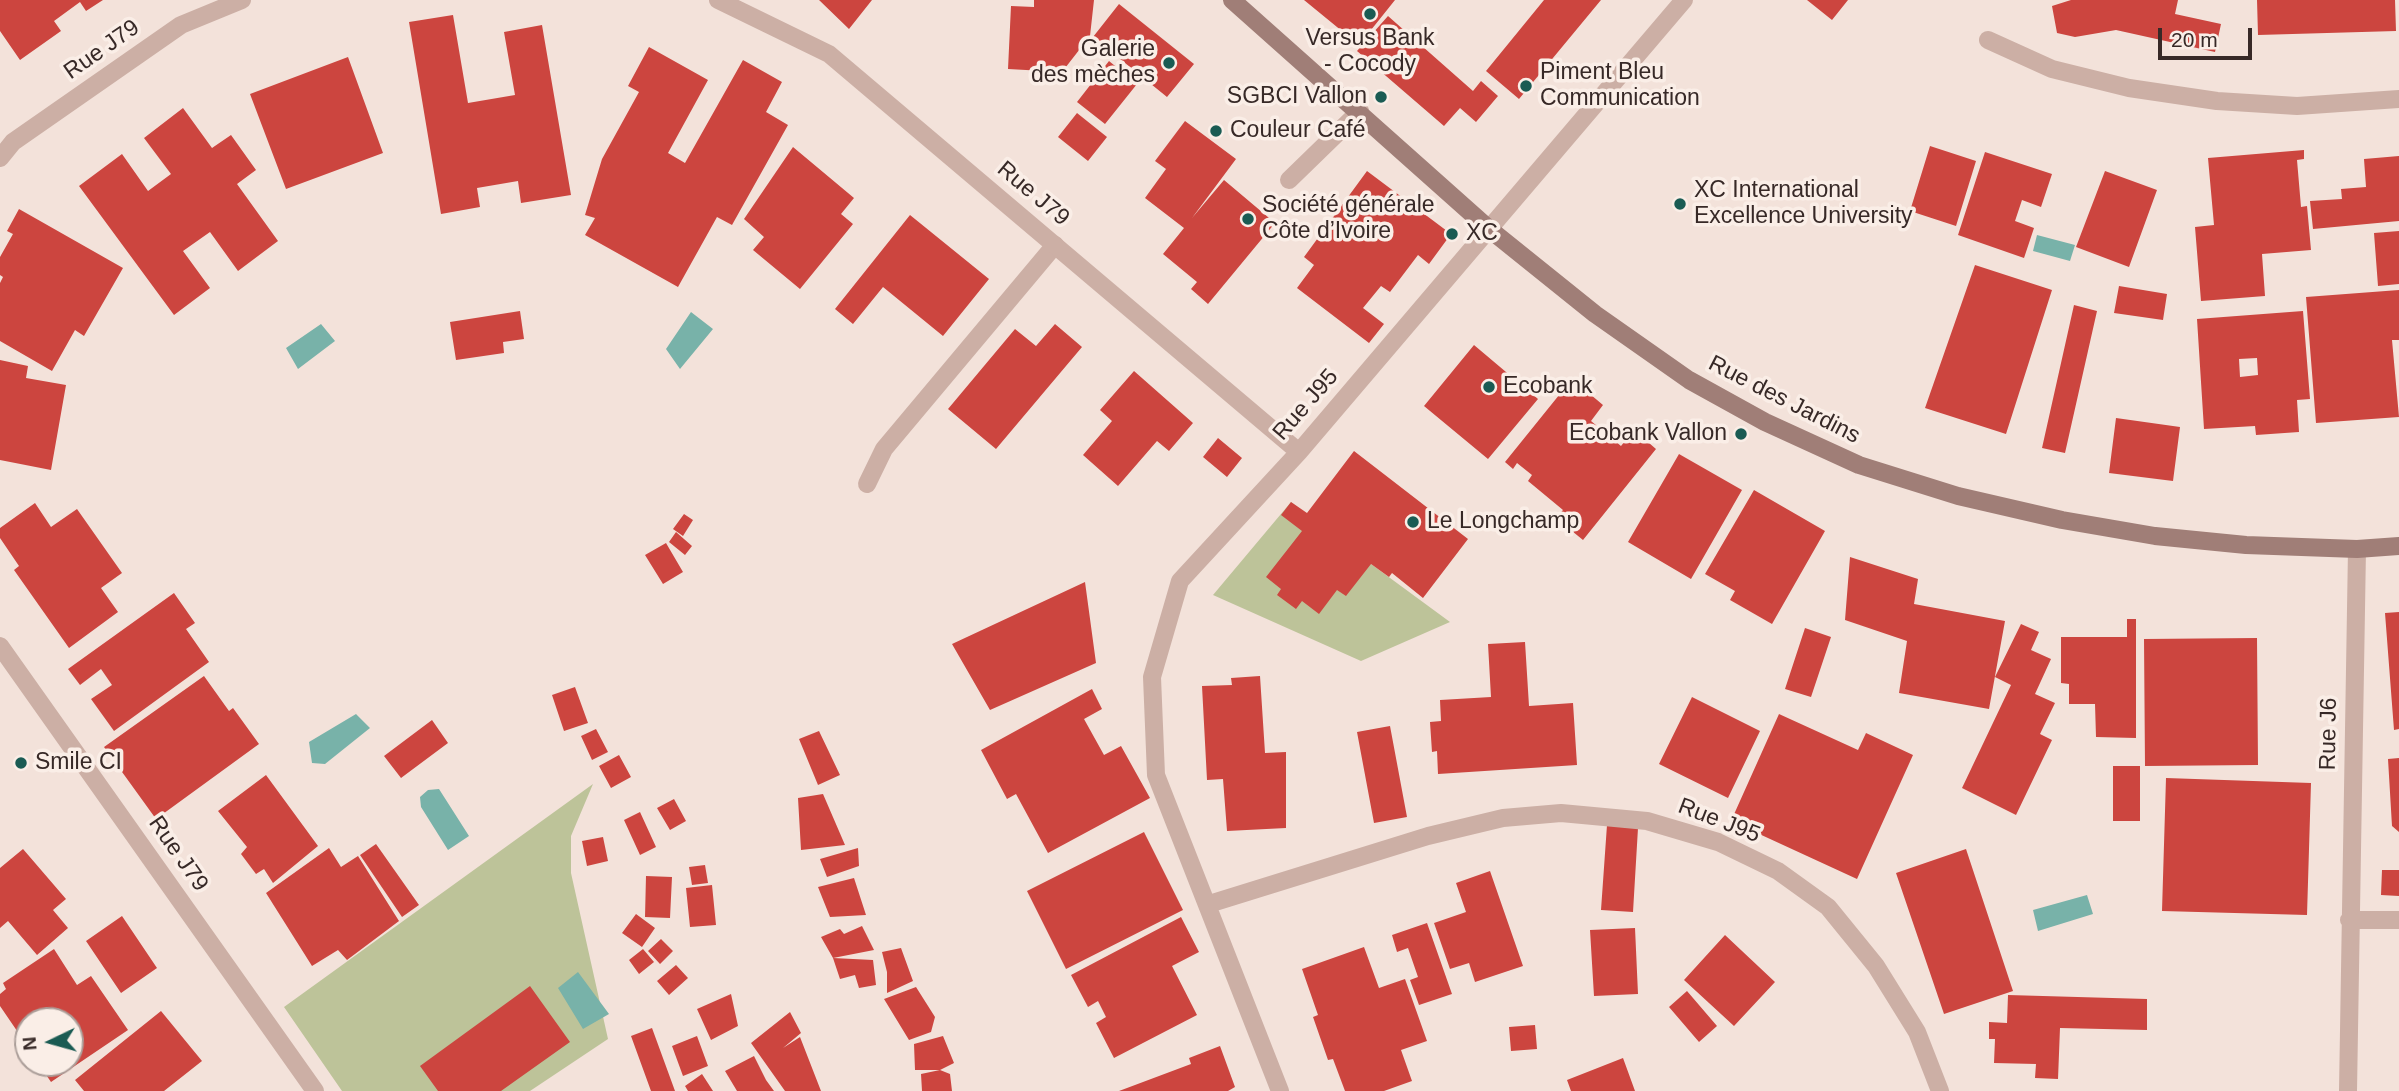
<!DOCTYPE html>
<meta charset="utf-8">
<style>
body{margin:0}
#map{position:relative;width:2399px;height:1091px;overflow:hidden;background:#f3e2da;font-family:Helvetica,sans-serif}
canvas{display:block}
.north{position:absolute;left:14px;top:1007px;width:70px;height:70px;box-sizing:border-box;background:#faeee7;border:2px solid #ac9f9a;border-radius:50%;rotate:265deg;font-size:19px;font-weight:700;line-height:28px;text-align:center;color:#372927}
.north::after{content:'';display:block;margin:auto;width:24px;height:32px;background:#1a5b53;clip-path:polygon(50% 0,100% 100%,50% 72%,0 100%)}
.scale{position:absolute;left:2158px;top:28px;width:94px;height:32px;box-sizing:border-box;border:4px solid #372927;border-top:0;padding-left:9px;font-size:21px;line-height:24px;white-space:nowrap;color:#372927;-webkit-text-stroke:5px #faeee7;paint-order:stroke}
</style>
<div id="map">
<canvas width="2399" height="1091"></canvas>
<div class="north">N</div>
<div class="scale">20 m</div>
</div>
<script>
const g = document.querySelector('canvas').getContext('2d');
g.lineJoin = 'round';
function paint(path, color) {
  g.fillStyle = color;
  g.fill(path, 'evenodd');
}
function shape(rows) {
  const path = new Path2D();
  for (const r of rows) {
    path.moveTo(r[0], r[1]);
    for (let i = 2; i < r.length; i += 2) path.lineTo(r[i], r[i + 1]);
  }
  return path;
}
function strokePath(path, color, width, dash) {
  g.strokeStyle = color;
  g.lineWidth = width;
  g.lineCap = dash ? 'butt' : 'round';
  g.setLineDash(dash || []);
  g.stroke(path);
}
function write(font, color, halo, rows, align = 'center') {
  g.font = font + ' Helvetica,sans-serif';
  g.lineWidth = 7;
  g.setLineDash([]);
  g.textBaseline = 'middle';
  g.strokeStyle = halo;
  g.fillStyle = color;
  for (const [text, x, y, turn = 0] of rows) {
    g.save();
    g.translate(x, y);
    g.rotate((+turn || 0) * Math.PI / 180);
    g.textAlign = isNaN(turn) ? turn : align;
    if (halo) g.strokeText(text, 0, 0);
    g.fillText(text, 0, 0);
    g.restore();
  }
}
const green = shape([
 [1291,502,1371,564,1450,622,1361,661,1213,595],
 [593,784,571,836,571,873,608,1039,530,1091,342,1091,284,1007]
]);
const water = shape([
 [2037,235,2075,245,2070,261,2033,251],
 [691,312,713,329,680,369,666,349],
 [321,324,335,341,298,369,286,348],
 [356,714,370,728,325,764,312,763,309,742],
 [439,789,469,836,448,850,421,807,420,797,428,790],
 [2087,895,2093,914,2038,931,2033,910],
 [578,972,609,1014,583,1029,558,988]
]);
const building = shape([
 [0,0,103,0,86,11,80,2,54,21,61,31,20,60,0,31],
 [819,0,872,0,849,29],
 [1034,0,1094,0,1090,36,1062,72,1008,69,1011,6,1034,7],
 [1304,0,1395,0,1359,45],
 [1544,0,1601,0,1519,99,1486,71],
 [1807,0,1848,0,1832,20],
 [2071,0,2178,0,2175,14,2221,24,2215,52,2116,30,2075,37,2057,33,2052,6],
 [2257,0,2395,0,2396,31,2258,35],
 [1119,4,1194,64,1167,97,1093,37],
 [453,15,468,103,515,95,504,32,542,25,571,195,521,203,518,181,477,188,480,207,441,214,409,22],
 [1388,16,1473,91,1481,81,1498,96,1476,122,1460,108,1444,126,1357,51],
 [649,47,708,80,668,153,685,163,743,60,782,82,766,112,788,125,732,225,717,217,678,287,585,235,595,218,585,215,602,159,639,92,628,86],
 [348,57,383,153,286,189,250,94],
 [1109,61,1137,84,1105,124,1077,102],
 [183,108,212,148,231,135,256,170,237,184,278,241,238,271,210,232,183,251,210,288,174,315,79,186,122,154,148,191,171,174,144,138],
 [1077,113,1107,137,1088,161,1058,137],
 [1185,121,1236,159,1192,218,1224,180,1275,223,1208,304,1191,289,1197,282,1163,254,1184,228,1145,198,1166,169,1155,161],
 [1930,146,1976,161,1956,226,1910,211],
 [793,147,854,198,841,214,853,224,800,289,753,250,764,237,744,219],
 [2304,150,2304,159,2297,160,2301,207,2307,206,2311,250,2262,254,2265,296,2201,301,2195,227,2214,225,2208,158],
 [1985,152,2052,174,2041,207,2022,200,2015,221,2034,228,2024,258,1958,235],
 [2399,156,2399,221,2313,229,2310,201,2342,199,2341,189,2366,187,2364,159],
 [1367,171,1451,234,1429,264,1418,255,1390,292,1381,286,1363,308,1384,324,1369,343,1297,288,1314,265,1304,257],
 [2105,171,2157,190,2129,267,2076,247],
 [19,209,123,268,84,336,75,330,52,371,0,341,0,283,3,277,0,275,0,257,13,234,7,231],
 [910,215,989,279,943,336,883,287,853,324,835,309],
 [2399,231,2399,284,2378,286,2374,233],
 [1975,265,2052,290,2006,434,1925,408],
 [2119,286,2167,294,2163,320,2114,313],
 [2399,290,2399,340,2392,340,2399,417,2316,423,2306,297],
 [2074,305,2097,311,2065,453,2042,448],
 [520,311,524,339,503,342,504,353,456,360,450,322],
 [2303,311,2310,399,2297,400,2299,432,2256,435,2255,426,2204,429,2197,319],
 [2257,358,2258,375,2240,377,2239,359],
 [1055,324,1082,347,996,449,948,409,1015,329,1036,346],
 [1474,345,1538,399,1488,459,1424,406],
 [0,360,28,366,26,378,66,385,51,470,0,460],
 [1134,371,1193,423,1169,451,1157,441,1118,486,1083,455,1112,421,1100,410],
 [1572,379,1603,405,1591,421,1621,446,1634,430,1656,449,1583,540,1556,518,1563,510,1528,481,1532,475,1517,463,1513,469,1505,462],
 [2116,418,2180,427,2173,481,2109,473],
 [1218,438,1242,458,1227,477,1203,457],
 [1354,451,1468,539,1423,598,1392,573,1389,577,1371,564,1346,596,1337,590,1319,614,1302,601,1296,609,1277,595,1281,589,1266,577,1302,531,1281,515,1291,502,1307,513],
 [1679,454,1742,490,1691,579,1628,542],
 [1754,490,1825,531,1772,624,1730,600,1735,591,1705,574],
 [35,503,51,527,77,509,122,573,101,588,118,612,69,648,14,570,19,566,0,538,0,528],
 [684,514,693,520,683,536,673,529],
 [676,532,692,546,685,555,669,542],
 [666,543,683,572,663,584,645,555],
 [1850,557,1918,579,1914,604,2005,621,1989,709,1899,693,1907,641,1845,620],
 [1085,582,1096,663,990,710,952,644],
 [174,593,195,623,186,629,209,662,114,731,91,699,112,685,101,669,80,685,68,669],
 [2399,612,2399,729,2394,730,2385,613],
 [2127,619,2136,619,2136,738,2096,737,2095,704,2069,704,2069,684,2061,683,2061,637,2127,637],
 [2021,624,2039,632,2031,650,2051,659,2035,694,2055,703,2040,734,2052,740,2016,815,1962,788,2011,685,1995,677],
 [1805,628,1831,637,1811,697,1785,689],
 [2257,638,2258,765,2145,766,2144,639],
 [1525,642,1529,706,1573,703,1577,765,1438,774,1437,751,1432,752,1430,722,1441,721,1440,700,1491,697,1488,644],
 [204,676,229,711,233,708,259,744,156,819,104,747],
 [1260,676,1265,753,1286,752,1286,828,1227,831,1223,779,1207,780,1202,686,1232,685,1231,678],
 [575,687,588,723,564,731,552,695],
 [1092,689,1102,709,1084,719,1104,755,1121,746,1150,798,1048,853,1016,794,1007,799,981,750],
 [1692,697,1760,731,1728,798,1659,764],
 [1779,714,1858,750,1866,733,1913,755,1857,879,1731,821],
 [432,720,448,743,401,778,384,756],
 [1390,726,1407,817,1374,823,1357,732],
 [596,729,608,752,592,760,581,736],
 [819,731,840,775,818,785,799,739],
 [619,755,631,777,611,788,599,766],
 [2399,758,2399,832,2392,826,2388,759],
 [2113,766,2140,766,2140,821,2113,821],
 [266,775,318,846,273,883,264,869,256,874,241,854,247,847,218,811],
 [2166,778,2311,783,2307,915,2162,911],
 [823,794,845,845,801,850,798,798],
 [674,799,686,821,670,830,657,808],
 [640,812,656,847,640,855,624,820],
 [1607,825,1638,828,1633,912,1601,910],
 [1144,832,1183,910,1066,969,1027,891],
 [603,837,608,861,587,866,582,841],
 [376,844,419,905,402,917,360,855],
 [329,848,341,867,358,856,399,921,347,960,338,950,312,966,266,893],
 [858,848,859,866,827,877,820,859],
 [23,849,66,899,53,910,68,928,37,955,8,921,0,928,0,868],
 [1966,849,2013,991,1944,1014,1896,873],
 [705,865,708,883,692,885,689,867],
 [2382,870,2399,870,2399,896,2381,895],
 [1490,871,1523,966,1475,982,1469,963,1450,969,1434,923,1466,912,1456,883],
 [646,876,672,877,670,918,645,917],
 [854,878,866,915,830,917,818,887],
 [712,885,716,925,690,927,686,888],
 [636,914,655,928,642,947,622,933],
 [122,916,157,968,121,993,86,941],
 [1181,917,1199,952,1172,966,1197,1015,1114,1058,1096,1023,1106,1017,1098,1001,1088,1007,1071,975],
 [1427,923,1452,994,1419,1005,1410,980,1418,977,1408,948,1397,952,1392,935],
 [862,926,874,950,833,958,821,937,840,929,844,934],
 [1635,928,1638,994,1594,996,1590,930],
 [1725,935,1775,982,1734,1026,1684,980],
 [661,939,673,951,660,964,648,951],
 [1364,947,1379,988,1405,979,1427,1041,1401,1050,1412,1081,1384,1091,1345,1091,1333,1059,1328,1060,1313,1017,1318,1015,1302,969],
 [901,948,913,981,887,993,887,972,882,952],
 [54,949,77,985,91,976,128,1030,51,1082,38,1063,70,1063,70,1021,28,1021,28,1047,0,1006,0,994,6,989,3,983],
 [643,949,654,962,639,974,629,960],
 [833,958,873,960,876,985,859,988,855,975,840,979],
 [676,965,688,978,669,995,657,981],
 [530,986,570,1042,501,1091,438,1091,420,1066],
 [916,987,935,1017,931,1032,909,1040,884,999],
 [1687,991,1717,1026,1699,1042,1669,1007],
 [731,994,738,1026,711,1040,697,1009],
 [2008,995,2147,999,2147,1030,2060,1028,2058,1079,2035,1078,2036,1064,1994,1063,1995,1039,1989,1039,1989,1022,2007,1023],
 [161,1011,202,1061,164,1091,84,1091,75,1080],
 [790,1012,801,1033,783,1048,800,1037,821,1091,785,1091,751,1043],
 [1535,1025,1537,1049,1511,1051,1509,1027],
 [652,1028,675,1091,651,1091,631,1036],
 [697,1036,708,1066,683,1076,672,1046],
 [943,1036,954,1063,940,1070,915,1070,914,1044],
 [1220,1046,1235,1087,1228,1091,1119,1091,1191,1064,1189,1058],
 [754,1056,766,1080,774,1091,737,1091,725,1071],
 [1623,1058,1635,1091,1571,1091,1567,1080],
 [940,1070,950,1074,952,1091,922,1091,921,1074],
 [702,1074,713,1091,688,1091,685,1086]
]);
const lane = shape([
 [1289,180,1360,111],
 [867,484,884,449,1055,245]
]);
const street = shape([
 [718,0,829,54,1299,452],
 [1988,40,2052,69,2129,88,2217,101,2297,106,2399,99],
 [0,158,13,142,181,25,242,0],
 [0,646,315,1091],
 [1209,904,1428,836,1503,818,1561,813,1647,821,1718,842,1778,871,1828,907,1876,966,1917,1032,1940,1091],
 [2349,920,2399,920],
 [1280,1091,1156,775,1152,677,1180,581,1299,452,1684,0],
 [2348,1091,2357,549]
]);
const secondary = shape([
 [1232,0,1488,228,1595,314,1689,380,1765,422,1859,465,1958,496,2062,520,2155,536,2246,545,2357,549,2399,546]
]);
const markers = [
 [1370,14,7,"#1a5b53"],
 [1169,63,7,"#1a5b53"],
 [1526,86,7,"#1a5b53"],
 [1381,97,7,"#1a5b53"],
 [1216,131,7,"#1a5b53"],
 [1680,204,7,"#1a5b53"],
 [1248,219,7,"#1a5b53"],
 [1452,234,7,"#1a5b53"],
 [1489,387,7,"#1a5b53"],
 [1741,434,7,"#1a5b53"],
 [1413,522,7,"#1a5b53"],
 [21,763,7,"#1a5b53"]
];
const poiNames = [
 ["Versus Bank",1370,39,"center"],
 ["- Cocody",1370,65,"center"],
 ["Galerie",1155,50,"right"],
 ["des mèches",1155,76,"right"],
 ["Piment Bleu",1540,73],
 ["Communication",1540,99],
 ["SGBCI Vallon",1367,97,"right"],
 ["Couleur Café",1230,131],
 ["XC International",1694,191],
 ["Excellence University",1694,217],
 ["Société générale",1262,206],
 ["Côte d’Ivoire",1262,232],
 ["XC",1466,234],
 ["Ecobank",1503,387],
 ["Ecobank Vallon",1727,434,"right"],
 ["Le Longchamp",1427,522],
 ["Smile CI",35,763]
];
const streetNames = [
 ["Rue J79",102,50,-35],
 ["Rue J79",1033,194,40],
 ["Rue des Jardins",1784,400,27],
 ["Rue J95",1306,405,-49],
 ["Rue J6",2329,734,-89],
 ["Rue J95",1719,821,21],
 ["Rue J79",178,854,55]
];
paint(green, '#bdc399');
paint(water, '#78b2a9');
paint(building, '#cc453f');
strokePath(lane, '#ccafa5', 18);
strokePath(street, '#ccafa5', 18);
strokePath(secondary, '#a07e77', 18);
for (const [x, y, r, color] of markers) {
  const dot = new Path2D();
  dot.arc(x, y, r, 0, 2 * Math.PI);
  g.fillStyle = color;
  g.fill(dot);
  strokePath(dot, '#faeee7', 2.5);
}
write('23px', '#372927', '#faeee7', poiNames, 'left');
write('23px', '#372927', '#faeee7', streetNames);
</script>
